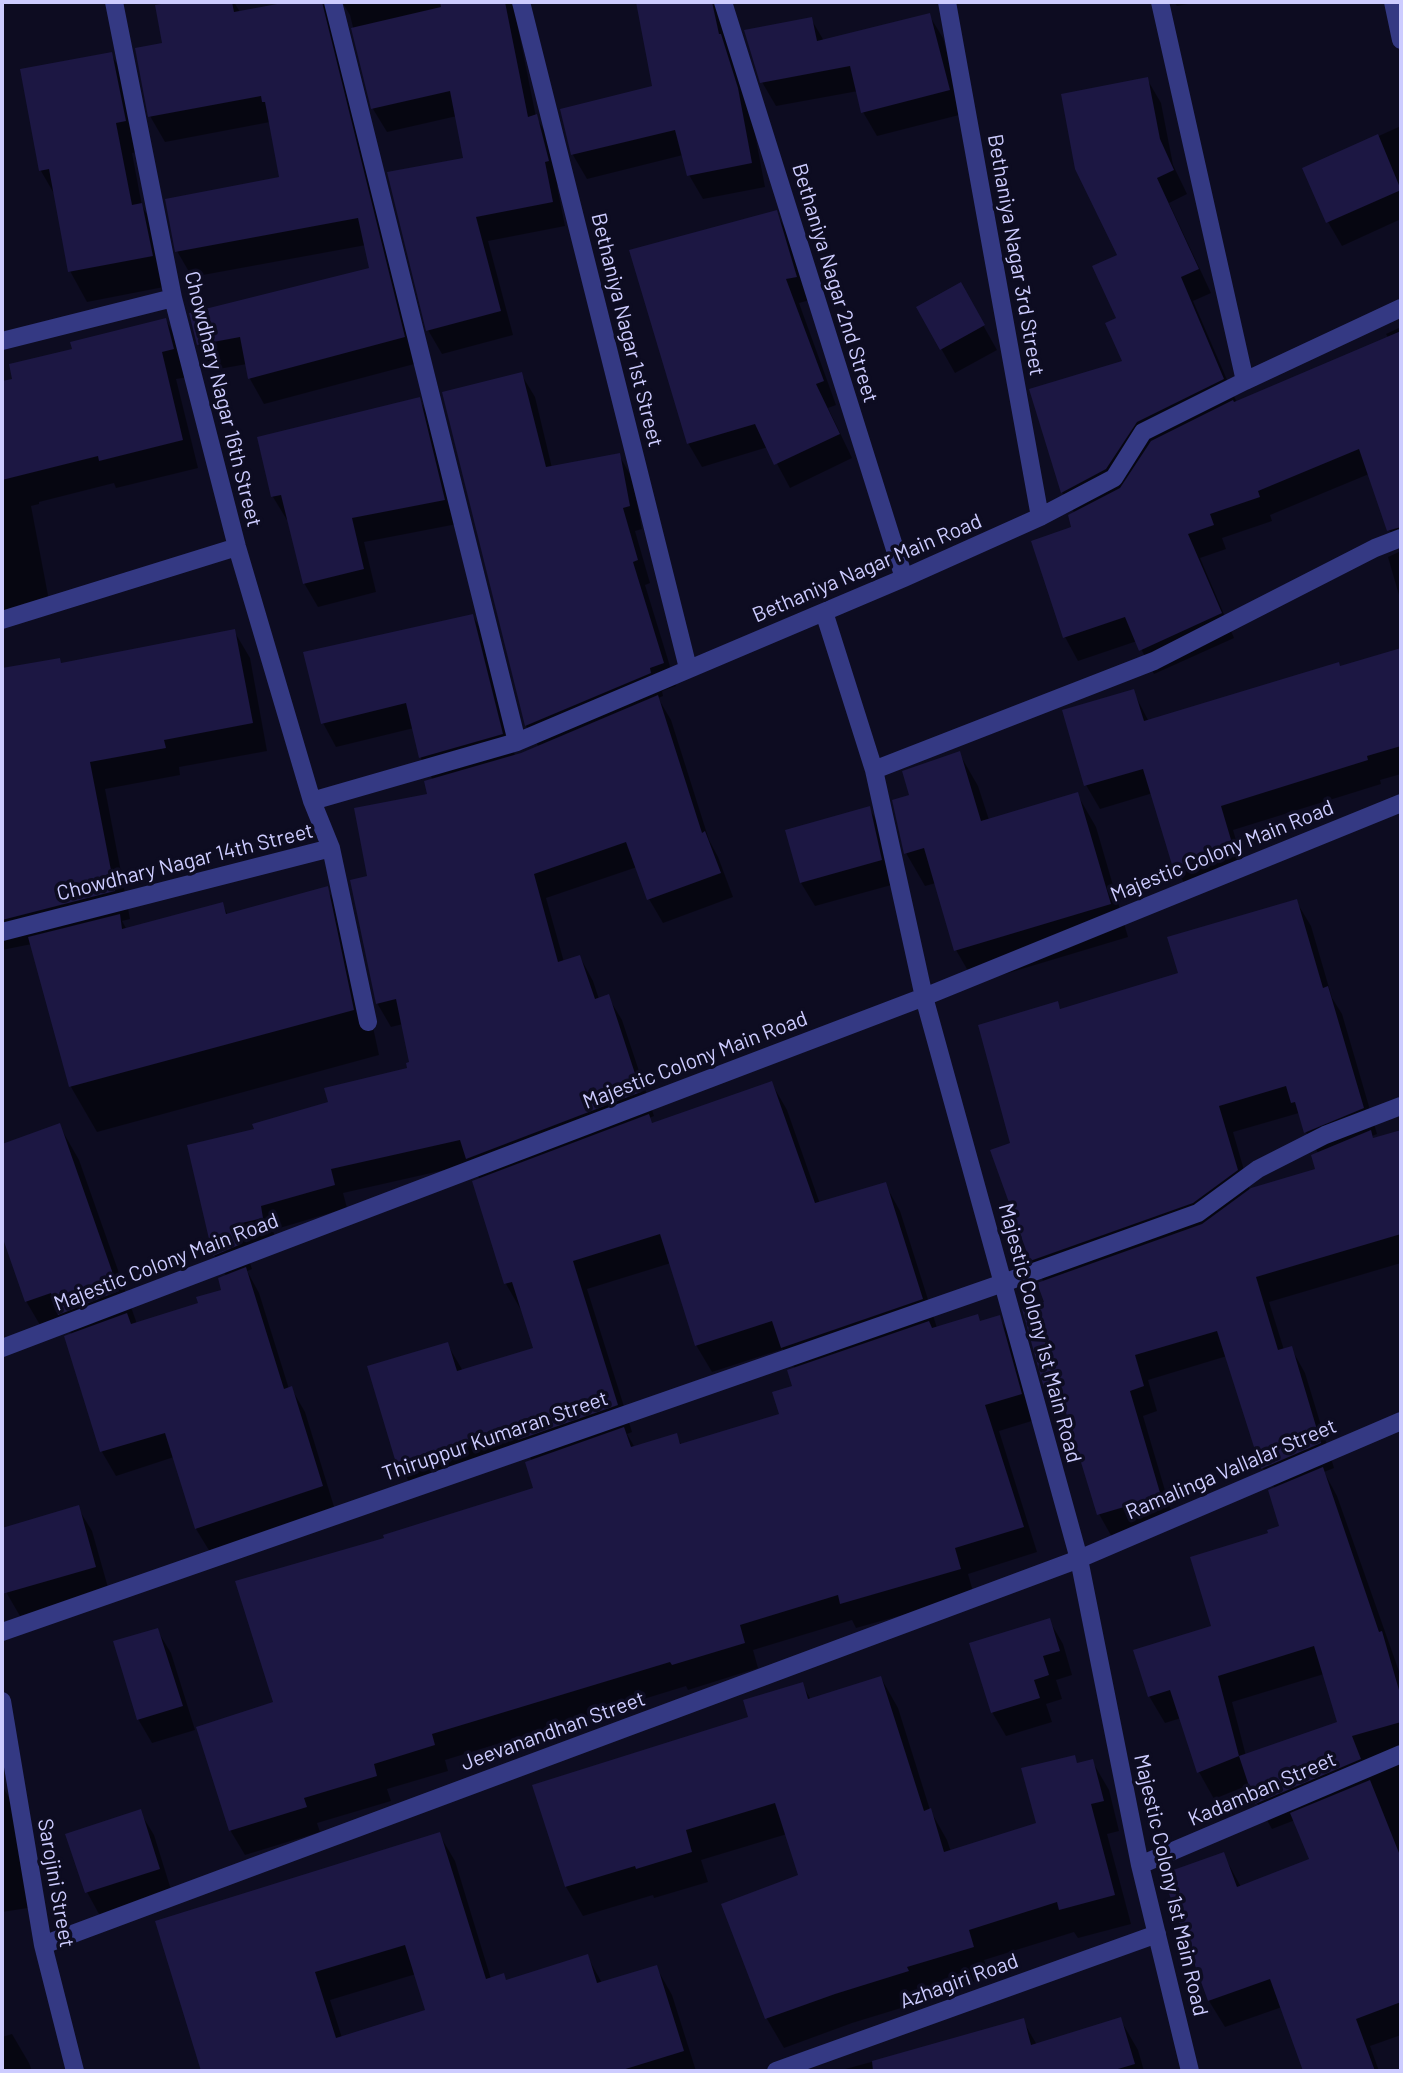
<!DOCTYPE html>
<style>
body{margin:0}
#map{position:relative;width:1403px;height:2073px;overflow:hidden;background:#0d0c21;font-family:Barlow,sans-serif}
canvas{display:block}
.frame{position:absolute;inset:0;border:4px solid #cdccff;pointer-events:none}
</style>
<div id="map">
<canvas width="1403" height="2073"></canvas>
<div class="frame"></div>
</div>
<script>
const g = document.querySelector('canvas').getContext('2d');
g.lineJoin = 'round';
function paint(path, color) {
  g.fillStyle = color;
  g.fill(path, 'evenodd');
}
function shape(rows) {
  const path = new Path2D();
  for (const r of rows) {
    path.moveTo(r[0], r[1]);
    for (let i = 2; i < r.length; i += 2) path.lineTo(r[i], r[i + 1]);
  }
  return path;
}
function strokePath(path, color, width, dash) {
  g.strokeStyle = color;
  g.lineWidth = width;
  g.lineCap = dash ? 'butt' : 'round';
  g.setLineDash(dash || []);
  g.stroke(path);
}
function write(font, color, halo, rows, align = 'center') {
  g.font = font + ' Barlow,sans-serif';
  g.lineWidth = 7;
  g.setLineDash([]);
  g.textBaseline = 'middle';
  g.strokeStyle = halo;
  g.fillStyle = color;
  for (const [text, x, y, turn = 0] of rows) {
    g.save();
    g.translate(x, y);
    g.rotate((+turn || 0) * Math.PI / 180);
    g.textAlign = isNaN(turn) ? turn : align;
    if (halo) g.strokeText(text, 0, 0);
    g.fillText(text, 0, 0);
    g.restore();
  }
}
const shadow = shape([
 [182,2,234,2,240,12,298,2,326,2,418,363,264,404,250,379,247,364,213,370,198,344,371,270,366,245,192,277,177,251,281,178,270,122,165,142,150,116,164,44,157,7],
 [342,2,510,2,514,8,536,117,550,140,561,185,557,186,565,226,488,241,513,335,442,354,428,330,466,159,457,116,387,132,373,109,350,15],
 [638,2,720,2,751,113,765,187,703,199,689,175,683,155,587,179,573,155,562,110,654,88],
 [1174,2,1199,2,1177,6],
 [929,15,943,38,963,114,877,136,863,112,858,91,776,106,762,82,811,19,824,41],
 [111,54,129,84,142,151,132,153,142,206,159,235,169,286,87,302,70,271,56,197,41,171,22,70],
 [1147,79,1161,103,1173,165,1187,194,1169,203,1211,293,1193,301,1237,403,1389,339,1386,334,1401,327,1401,602,1388,557,1401,551,1389,530,1369,474,1270,515,1272,521,1222,538,1226,549,1200,558,1234,638,1154,674,1137,641,1078,661,1065,637,1075,514,1062,492,1031,390,1124,362,1118,319,1120,256],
 [1401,126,1401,219,1342,246,1328,222,1305,169],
 [776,212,789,236,810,300,799,303,836,405,828,408,852,458,790,488,768,447,702,467,688,443],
 [960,284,997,350,955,373,918,308],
 [166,320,181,348,189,377,176,379,198,468,116,488,114,483,39,502,39,504,31,506,51,611,2,620,2,383,14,381,74,350],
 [521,374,535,397,552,468,619,455,632,478,642,529,635,531,650,583,645,585,676,686,662,691,663,696,658,698,671,720,709,840,718,857,733,897,663,923,649,899,637,867,546,898,564,962,580,957,593,981,599,999,608,997,622,1020,654,1116,649,1118,653,1125,772,1084,787,1110,820,1204,885,1184,900,1211,937,1328,977,1316,981,1323,999,1317,1014,1343,1035,1420,999,1431,1037,1552,968,1574,974,1595,856,1628,852,1620,753,1650,758,1668,688,1690,686,1686,445,1760,448,1771,387,1789,391,1801,317,1823,320,1832,245,1855,230,1830,276,1703,387,1540,535,1489,532,1461,528,1454,414,1490,398,1463,369,1368,447,1344,463,1371,535,1349,521,1310,506,1284,475,1182,480,1180,471,1164,343,1193,347,1208,273,1230,276,1242,245,1249,252,1269,247,1271,259,1293,289,1389,291,1388,305,1412,335,1510,210,1552,196,1529,174,1457,116,1476,102,1452,67,1337,72,1335,68,1329,47,1337,26,1301,2,1230,2,1200,24,1193,59,1125,79,1160,137,1324,200,1304,223,1291,227,1277,214,1255,256,1130,330,1104,409,1070,411,1063,403,1024,391,1027,377,1003,369,877,429,795,433,780,421,758,414,728,336,747,323,723,473,616,486,639,515,756,539,747,526,726,444,393],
 [671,1263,696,1345,712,1372,783,1349,795,1369,794,1387,781,1415,682,1446,676,1435,635,1448,627,1434,632,1432,587,1289],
 [419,399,432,423,457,524,364,542,376,592,318,607,304,583,289,520,287,520,273,497,259,439],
 [234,631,250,658,267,751,179,767,180,775,105,789,130,919,122,921,127,930,222,904,228,915,327,889,353,934,379,1055,97,1132,71,1087,32,944,2,950,2,670,59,660,62,665],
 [1401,650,1401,774,1380,780,1381,784,1233,830,1246,874,1189,891,1175,867,1153,793,1100,809,1086,785,1133,691,1149,722],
 [959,753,978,786,989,820,1077,794,1096,827,1128,937,975,983,956,950,936,883,925,886,906,853,911,796],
 [869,808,883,832,895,884,815,906,801,883],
 [1296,901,1311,926,1332,998,1342,1014,1377,1134,1372,1136,1374,1140,1401,1132,1401,1263,1269,1302,1284,1350,1291,1348,1305,1373,1334,1468,1324,1472,1337,1496,1401,1677,1401,2035,1370,2046,1379,2071,1305,2071,1282,2007,1225,2027,1209,2001,1164,1875,1223,1854,1241,1887,1311,1860,1295,1820,1272,1829,1257,1803,1251,1784,1214,1799,1199,1772,1181,1718,1165,1723,1149,1696,1213,1627,1270,1534,1281,1527,1275,1489,1263,1468,1227,1356,1148,1380,1157,1411,1143,1416,1174,1521,1113,1539,1099,1514,1067,1409,1059,1412,1045,1387,1046,1303,1044,1282,1031,1261,992,1151,1012,1144,1057,1003,1061,1010,1180,974],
 [1299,1113,1306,1132,1318,1153,1317,1170,1250,1191,1233,1132],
 [1324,1674,1339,1723,1246,1756,1232,1702],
 [78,1508,92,1531,109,1591,20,1616,6,1592,2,1577,2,1529],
 [1049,1620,1063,1644,1072,1675,1056,1680,1062,1699,1046,1704,1052,1722,1006,1736,992,1712],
 [157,1630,171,1653,195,1730,152,1743,138,1719],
 [881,1678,898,1708,930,1810,947,1840,951,1852,1038,1824,1074,1757,1078,1765,1092,1761,1109,1790,1119,1831,1107,1834,1131,1924,1078,1938,1074,1932,984,1960,990,1977,923,1997,924,2001,852,2023,784,2048,767,2019,723,1905,800,1876,787,1834,701,1860,708,1882,654,1898,653,1895,583,1916,566,1887,534,1786,750,1718,802,1684,811,1700],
 [2,1779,3,1787,13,1805,28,1908,2,1912],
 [140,1812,154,1835,172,1893,100,1916,87,1892],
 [439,1834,455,1861,491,1979,507,1982,587,1956,602,1983,656,1967,672,1995,696,2071,213,2071,209,2057],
 [416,1974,427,2011,342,2038,330,2000],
 [1120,2019,1138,2050,1144,2071,838,2071,1023,2021,1037,2045],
 [12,2034,29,2063,32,2071,2,2071,2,2037]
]);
const building = shape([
 [173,2,232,2,234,12,288,2,322,2,405,337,248,379,240,337,197,345,189,313,369,268,358,218,175,252,165,199,279,177,265,102,262,102,261,96,148,117,135,48,162,43,155,5],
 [440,2,505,2,528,117,537,114,549,161,545,162,553,202,476,217,501,311,426,331,387,172,463,158,450,91,371,109,351,28,441,7],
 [636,2,712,2,719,34,721,34,738,88,752,163,687,176,675,130,571,155,560,109,652,86],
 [930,13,950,90,861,113,850,66,760,83,744,30,812,17,817,41],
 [112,52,126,121,116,123,132,205,142,203,153,256,68,272,49,169,39,171,20,69],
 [1148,77,1160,139,1174,170,1157,178,1199,269,1181,277,1224,379,1137,422,1106,469,1061,493,1029,389,1122,361,1105,323,1116,318,1092,266,1117,255,1075,169,1061,94],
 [1378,134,1401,190,1326,223,1302,168],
 [777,210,797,277,786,279,824,381,816,384,840,434,774,465,755,424,687,444,629,250],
 [961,282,985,325,940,350,916,307],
 [166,318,174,349,162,352,183,440,99,461,98,456,2,480,2,381,12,379,9,364,72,349,70,342],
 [1401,331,1401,527,1387,531,1359,449,1258,491,1260,497,1210,514,1214,525,1188,534,1222,613,1139,651,1125,617,1063,638,1031,541,1071,527,1068,515,1120,488,1151,441,1233,400,1234,402],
 [522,372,546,467,620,453,630,506,623,508,638,560,633,562,664,663,650,668,651,673,525,726,442,392],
 [420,397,445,500,352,518,364,569,303,584,281,495,271,497,257,437],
 [473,614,503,734,419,758,406,703,321,724,303,652],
 [235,629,253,723,164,740,166,748,90,762,115,891,2,920,2,668,60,658,61,663],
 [1401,648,1401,746,1367,756,1368,760,1221,806,1234,850,1173,868,1143,769,1084,786,1062,710,1134,689,1144,721,1339,662,1340,666],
 [658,695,702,833,705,831,721,873,647,900,626,842,534,874,558,962,580,955,595,999,609,994,641,1092,466,1159,460,1140,331,1169,335,1185,261,1206,263,1218,233,1225,239,1245,213,1256,187,1145,254,1129,252,1124,328,1102,324,1088,407,1068,406,1063,409,1062,396,999,376,1004,350,880,367,876,354,808,427,794,424,781,521,753],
 [960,751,981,821,1078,792,1111,904,954,951,924,848,904,854,892,800,909,795,902,771],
 [870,806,882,860,800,883,785,830],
 [328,886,354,1010,69,1087,28,937,120,914,122,929,223,902,226,914],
 [1297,899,1323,988,1328,986,1364,1108,1304,1133,1295,1102,1291,1103,1286,1086,1219,1106,1238,1170,1193,1203,1030,1261,990,1150,1010,1143,978,1025,1058,1001,1060,1009,1178,973,1167,937],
 [772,1081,815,1203,886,1182,923,1299,781,1348,772,1321,695,1346,660,1234,573,1261,618,1405,518,1440,514,1427,396,1463,367,1366,448,1342,457,1371,533,1348,512,1282,504,1284,472,1181,649,1114,652,1123],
 [60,1123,119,1291,58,1315,51,1293,25,1302,2,1236,2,1144],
 [1371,1130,1373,1138,1401,1130,1401,1234,1256,1277,1278,1350,1292,1346,1321,1443,1261,1469,1217,1331,1135,1355,1144,1386,1130,1391,1161,1496,1097,1515,1057,1383,1044,1388,1022,1309,1044,1302,1037,1283,1202,1224,1251,1188,1315,1169,1311,1155],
 [246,1267,284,1389,292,1386,323,1486,195,1529,165,1433,100,1452,64,1336,127,1313,131,1324,198,1303,196,1297,221,1290,218,1278],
 [978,1314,980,1321,1000,1315,1022,1394,985,1405,1024,1527,955,1548,961,1569,840,1604,838,1595,740,1625,745,1643,672,1665,670,1662,432,1734,435,1745,374,1764,377,1776,304,1798,307,1807,229,1831,196,1727,273,1702,235,1581,384,1538,383,1535,533,1488,525,1462,624,1427,631,1447,677,1433,680,1444,779,1414,772,1392,792,1386,787,1370,929,1321,932,1328],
 [1323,1467,1379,1632,1382,1631,1401,1697,1401,1722,1352,1736,1361,1759,1255,1804,1239,1756,1197,1773,1170,1690,1148,1697,1133,1650,1211,1626,1190,1557,1268,1533,1267,1530,1279,1526,1268,1490],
 [1314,1646,1337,1722,1239,1756,1218,1676],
 [79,1505,96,1567,2,1594,2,1528],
 [1050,1618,1060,1651,1043,1656,1049,1675,1034,1680,1040,1698,991,1713,969,1643],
 [158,1628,183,1706,137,1720,113,1641],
 [881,1676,924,1811,931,1808,944,1852,1036,1823,1021,1768,1075,1755,1077,1763,1093,1759,1104,1801,1091,1804,1115,1895,1059,1910,1057,1902,969,1930,974,1947,907,1967,909,1971,835,1994,765,2019,721,1904,798,1875,775,1803,686,1830,692,1852,636,1869,635,1866,565,1887,532,1785,748,1717,743,1700,803,1682,808,1699],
 [1370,1780,1401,1858,1401,2002,1356,2019,1375,2071,1303,2071,1270,1979,1208,2001,1162,1874,1224,1852,1237,1887,1309,1859,1290,1813],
 [141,1809,160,1869,85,1893,65,1834],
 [440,1832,486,1979,504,1973,506,1980,588,1954,597,1983,657,1965,684,2051,619,2071,201,2071,155,1921],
 [405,1945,425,2010,336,2038,315,1972],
 [1121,2017,1135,2064,1111,2071,873,2071,872,2061,1024,2018,1031,2045]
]);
const street = shape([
 [333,2,517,742],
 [521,2,688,668],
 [723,2,904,578],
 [947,2,1040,517],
 [1160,2,1245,381],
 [1393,2,1401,40],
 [2,341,173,298],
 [824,612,874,770,924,997,1079,1559,1140,1865,1190,2071],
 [2,620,237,547],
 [874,770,1154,661,1375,548,1401,538],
 [312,801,517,742,904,578,1040,517,1114,478,1143,432,1245,381,1401,308],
 [331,848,368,1022],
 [2,932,331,848,312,801,237,547,173,298,114,2],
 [2,1348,924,997,1401,803],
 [2,1632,1003,1283,1198,1213,1258,1169,1325,1135,1401,1106],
 [2,1701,43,1945,75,2071],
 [1140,1865,1401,1754],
 [43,1945,1079,1559,1401,1421],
 [776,2071,1157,1934]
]);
const streetNames = [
 ["Bethaniya Nagar 3rd Street",1016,255,80],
 ["Bethaniya Nagar 2nd Street",835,283,73],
 ["Bethaniya Nagar 1st Street",627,330,76],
 ["Chowdhary Nagar 16th Street",223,399,76],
 ["Bethaniya Nagar Main Road",867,568,-23],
 ["Majestic Colony Main Road",1222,851,-22],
 ["Chowdhary Nagar 14th Street",185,862,-14],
 ["Majestic Colony Main Road",695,1060,-21],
 ["Majestic Colony Main Road",166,1262,-21],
 ["Majestic Colony 1st Main Road",1040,1333,75],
 ["Thiruppur Kumaran Street",495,1436,-19],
 ["Ramalinga Vallalar Street",1231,1469,-23],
 ["Jeevanandhan Street",553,1731,-20],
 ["Kadamban Street",1262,1789,-23],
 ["Sarojini Street",56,1883,80],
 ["Majestic Colony 1st Main Road",1171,1885,77],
 ["Azhagiri Road",959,1981,-20]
];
paint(shadow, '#0007');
paint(building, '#1c1743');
strokePath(street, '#343983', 18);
write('21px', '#cdccff', '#0d0c21', streetNames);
</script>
